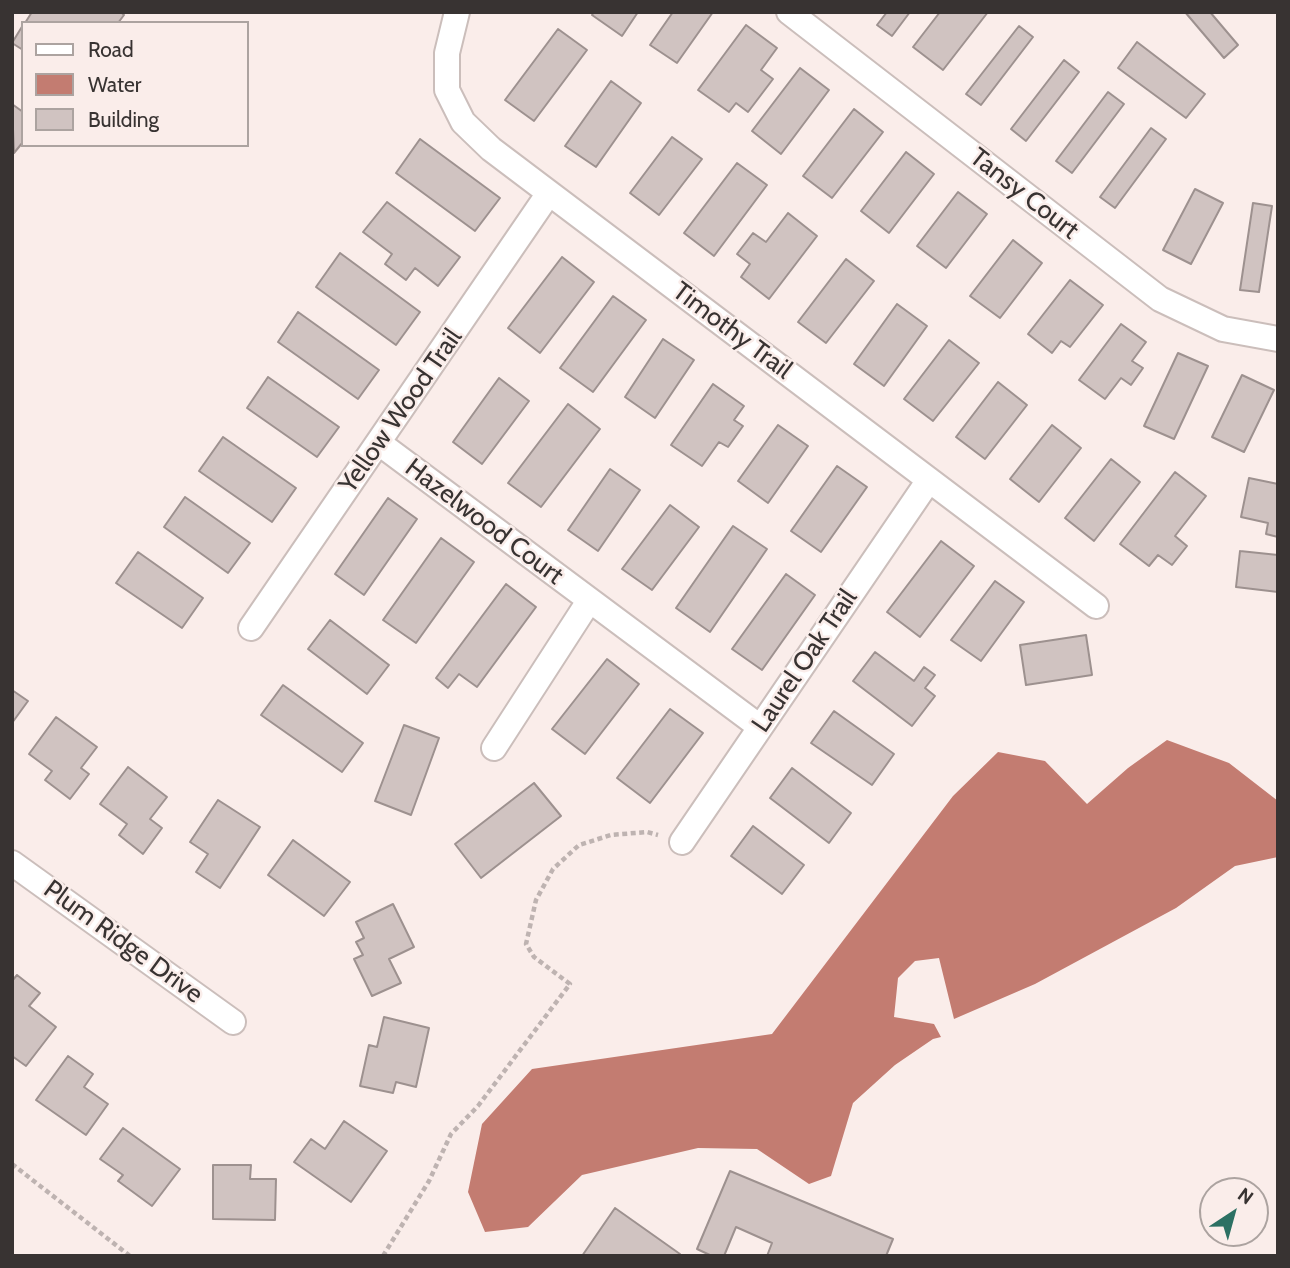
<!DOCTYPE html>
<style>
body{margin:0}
#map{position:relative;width:1290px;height:1268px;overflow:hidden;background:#faedea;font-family:Cabin,sans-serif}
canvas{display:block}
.frame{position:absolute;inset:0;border:14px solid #383332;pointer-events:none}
.legend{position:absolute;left:21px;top:21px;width:228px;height:126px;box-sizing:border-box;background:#faedea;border:2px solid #aca3a0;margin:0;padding:9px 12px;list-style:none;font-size:21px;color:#383332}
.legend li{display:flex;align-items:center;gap:14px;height:35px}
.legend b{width:35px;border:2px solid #aca3a0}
.north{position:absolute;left:1199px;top:1177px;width:70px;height:70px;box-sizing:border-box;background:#faedea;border:2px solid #aca3a0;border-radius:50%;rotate:36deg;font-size:19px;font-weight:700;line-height:28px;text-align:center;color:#383332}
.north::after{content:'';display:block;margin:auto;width:24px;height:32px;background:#2c7063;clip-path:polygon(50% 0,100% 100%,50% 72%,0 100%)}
</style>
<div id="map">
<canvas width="1290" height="1268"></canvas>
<div class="frame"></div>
<ul class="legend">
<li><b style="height:9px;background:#fff"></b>Road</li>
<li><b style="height:19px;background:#c37c71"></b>Water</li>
<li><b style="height:19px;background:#d0c3c1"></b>Building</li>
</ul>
<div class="north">N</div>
</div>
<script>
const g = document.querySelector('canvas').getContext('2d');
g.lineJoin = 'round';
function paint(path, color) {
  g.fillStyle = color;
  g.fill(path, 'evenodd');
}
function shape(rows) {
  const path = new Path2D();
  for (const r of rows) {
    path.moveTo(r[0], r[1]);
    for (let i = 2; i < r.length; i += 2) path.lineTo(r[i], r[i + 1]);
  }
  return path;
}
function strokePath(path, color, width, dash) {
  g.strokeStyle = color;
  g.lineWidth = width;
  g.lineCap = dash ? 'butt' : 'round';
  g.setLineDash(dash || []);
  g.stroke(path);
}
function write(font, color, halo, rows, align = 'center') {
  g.font = font + ' Cabin,sans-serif';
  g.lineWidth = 5;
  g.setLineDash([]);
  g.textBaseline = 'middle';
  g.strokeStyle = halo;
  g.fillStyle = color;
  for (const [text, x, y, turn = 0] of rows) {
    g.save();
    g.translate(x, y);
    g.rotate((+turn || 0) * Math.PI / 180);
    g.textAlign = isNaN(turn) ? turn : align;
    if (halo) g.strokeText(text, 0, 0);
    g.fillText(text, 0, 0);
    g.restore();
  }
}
const water = shape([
 [1167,740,1229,763,1278,801,1278,857,1235,866,1176,908,1035,984,954,1019,939,958,915,961,898,978,894,1017,934,1024,941,1037,933,1039,895,1065,853,1103,831,1176,809,1184,757,1149,698,1148,582,1175,528,1227,485,1232,468,1192,482,1124,532,1069,772,1034,953,796,998,752,1045,761,1087,804,1128,768]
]);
const building = shape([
 [32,12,121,12,124,15,118,23,25,23,32,12],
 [594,12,638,12,622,36,592,15,594,12],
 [673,12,713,12,677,63,650,45,673,12],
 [887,12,910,12,892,36,877,25,887,12],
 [940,12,988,12,943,70,913,47,940,12],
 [1185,12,1210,12,1238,45,1224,58,1185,12],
 [23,25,23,50,12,43,23,25],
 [746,25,777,48,761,70,773,79,748,112,736,103,729,112,698,90,746,25],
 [1019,26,1033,37,981,105,966,94,1019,26],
 [558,29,587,50,534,121,505,100,558,29],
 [1137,42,1205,94,1186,118,1118,68,1137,42],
 [1064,60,1079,72,1026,141,1011,129,1064,60],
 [800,68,829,90,781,154,752,131,800,68],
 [611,81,641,103,596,167,565,146,611,81],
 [1108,92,1124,104,1072,173,1056,161,1108,92],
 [12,104,23,112,23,142,14,153,12,104],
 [854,109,883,132,832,198,803,176,854,109],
 [1151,128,1166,139,1115,208,1100,197,1151,128],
 [672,137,702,159,659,215,630,193,672,137],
 [420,139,500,198,475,231,396,173,420,139],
 [906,152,934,174,889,233,861,211,906,152],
 [737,163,767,185,714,256,684,233,737,163],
 [1195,189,1223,203,1191,264,1163,250,1195,189],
 [958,192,987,214,946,268,917,246,958,192],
 [387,202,460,257,438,286,415,268,406,280,385,264,392,254,363,232,387,202],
 [1253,203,1272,206,1259,292,1240,290,1253,203],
 [788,213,817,236,769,299,741,277,750,264,737,254,753,233,766,242,788,213],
 [1013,240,1042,263,1000,318,970,296,1013,240],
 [340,253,420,312,396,345,316,287,340,253],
 [562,257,594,282,540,353,508,328,562,257],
 [846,259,874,281,826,343,798,322,846,259],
 [1070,280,1103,305,1070,347,1061,341,1052,353,1028,334,1070,280],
 [613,296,646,320,593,392,560,368,613,296],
 [897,304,927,326,884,386,854,364,897,304],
 [298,312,379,370,358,399,278,342,298,312],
 [1121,324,1146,342,1132,361,1143,368,1131,385,1121,378,1105,399,1079,380,1121,324],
 [663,339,694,360,655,418,625,397,663,339],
 [949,340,979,363,933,421,904,399,949,340],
 [1178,353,1208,366,1174,439,1144,426,1178,353],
 [1242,375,1274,390,1244,452,1212,437,1242,375],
 [268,377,339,427,317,457,247,408,268,377],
 [499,378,529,401,482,464,453,442,499,378],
 [998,382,1027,405,985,459,956,437,998,382],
 [713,384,744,406,734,420,743,426,728,447,719,442,702,466,671,445,713,384],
 [568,404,600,429,541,507,508,483,568,404],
 [778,425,808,446,768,503,738,481,778,425],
 [1052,425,1081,448,1039,502,1010,479,1052,425],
 [223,437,296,488,272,522,199,471,223,437],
 [1111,459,1140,482,1094,541,1065,518,1111,459],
 [837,466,867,487,821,552,791,531,837,466],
 [610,469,640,490,598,551,568,530,610,469],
 [1175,472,1206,496,1175,536,1187,546,1172,565,1158,555,1149,566,1120,544,1175,472],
 [1249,478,1278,484,1278,537,1266,534,1268,523,1241,517,1249,478],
 [185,497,250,543,228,573,164,527,185,497],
 [388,498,417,519,364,595,335,574,388,498],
 [670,505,699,527,652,590,622,569,670,505],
 [733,526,767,549,710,632,676,608,733,526],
 [441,538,474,562,416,643,383,620,441,538],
 [941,541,974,566,920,637,887,612,941,541],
 [1240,551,1278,555,1278,592,1236,587,1240,551],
 [138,552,203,598,182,628,116,583,138,552],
 [786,574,815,595,762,670,732,649,786,574],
 [995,581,1024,602,981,661,951,640,995,581],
 [506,584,536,607,477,687,459,674,448,688,436,678,506,584],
 [330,620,389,665,367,694,308,649,330,620],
 [1086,635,1092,675,1026,685,1020,645,1086,635],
 [875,652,914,681,924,667,935,675,925,688,935,696,912,726,853,681,875,652],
 [607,659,639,684,585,754,552,729,607,659],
 [283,685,363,743,342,772,261,715,283,685],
 [12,690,28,701,12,723,12,690],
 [670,709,703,733,650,803,617,778,670,709],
 [834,711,894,754,872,785,811,743,834,711],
 [56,717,97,747,81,768,89,774,70,799,45,780,52,771,29,754,56,717],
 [404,725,439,738,411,815,375,801,404,725],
 [128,767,167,797,150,819,162,828,143,854,119,835,127,824,100,804,128,767],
 [792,768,851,813,829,843,770,798,792,768],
 [534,783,561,816,481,878,455,844,534,783],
 [218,800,260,827,220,888,196,872,208,854,190,842,218,800],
 [753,826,804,865,782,894,731,856,753,826],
 [293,840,350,882,324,916,268,875,293,840],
 [393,904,414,947,389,959,401,983,372,996,354,959,363,955,356,942,364,938,356,922,393,904],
 [17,975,40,993,29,1006,56,1027,26,1066,12,1056,12,981,17,975],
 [384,1017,429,1028,416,1087,396,1082,393,1093,360,1086,369,1045,377,1047,384,1017],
 [68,1056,93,1074,84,1087,108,1104,86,1135,36,1100,68,1056],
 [344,1121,387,1151,351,1202,294,1162,311,1139,325,1149,344,1121],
 [123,1128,180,1169,152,1206,118,1181,123,1175,100,1159,123,1128],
 [213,1165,251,1165,250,1179,276,1179,275,1220,213,1219,213,1165],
 [730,1171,893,1239,886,1256,767,1256,772,1243,736,1227,724,1256,712,1256,697,1249,730,1171],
 [615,1208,680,1254,679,1256,582,1256,615,1208]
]);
const path = shape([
 [12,1164,130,1256],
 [383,1256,429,1181,451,1134,478,1106,570,984,534,957,526,944,536,900,553,869,579,845,611,835,647,832,658,835]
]);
const street = shape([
 [457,12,447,53,447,90,463,122,491,149,1096,606],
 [789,12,1160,299,1223,329,1278,339],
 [379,443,760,727],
 [251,628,549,193],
 [494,748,589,601],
 [682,842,929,480],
 [12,863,233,1022]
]);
const streetNames = [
 ["Tansy Court",1024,194,38],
 ["Timothy Trail",732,331,37],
 ["Yellow Wood Trail",401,411,-55],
 ["Hazelwood Court",484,522,37],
 ["Laurel Oak Trail",805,661,-56],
 ["Plum Ridge Drive",123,942,36]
];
paint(water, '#c37c71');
paint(building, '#d0c3c1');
strokePath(building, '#9d918f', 2);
strokePath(street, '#cbbebb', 28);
strokePath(path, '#beb3b1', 4.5, [5, 3.5]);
strokePath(street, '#fff', 24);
write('26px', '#383332', '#faedea', streetNames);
</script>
